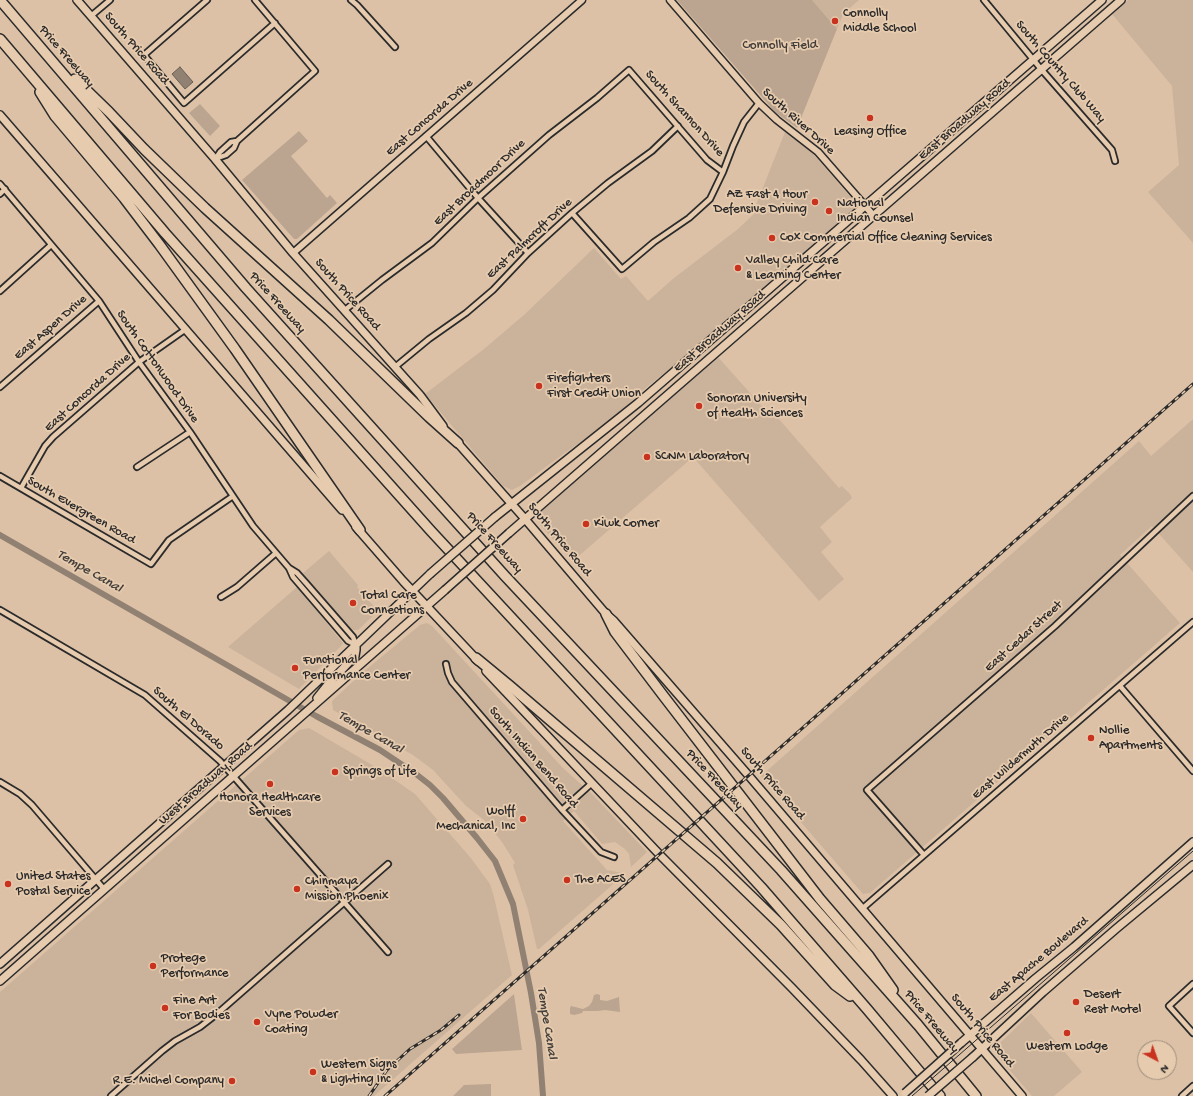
<!DOCTYPE html>
<style>
body{margin:0}
#map{position:relative;width:1193px;height:1096px;overflow:hidden;background:#dcc1a6;font-family:"Gochi Hand",sans-serif}
canvas{display:block}
.north{position:absolute;left:1137px;top:1040px;width:40px;height:40px;box-sizing:border-box;background:#e7cbae;border:1px solid #9c8b7a;border-radius:50%;rotate:139deg;font-size:11px;font-weight:700;line-height:16px;text-align:center;color:#2b2b2b}
.north::after{content:'';display:block;margin:auto;width:14px;height:18px;background:#c8321e;clip-path:polygon(50% 0,100% 100%,50% 72%,0 100%)}
</style>
<div id="map">
<canvas width="1193" height="1096"></canvas>
<div class="north">N</div>
</div>
<script>
const g = document.querySelector('canvas').getContext('2d');
g.lineJoin = 'round';
function paint(path, color) {
  g.fillStyle = color;
  g.fill(path, 'evenodd');
}
function shape(rows) {
  const path = new Path2D();
  for (const r of rows) {
    path.moveTo(r[0], r[1]);
    for (let i = 2; i < r.length; i += 2) path.lineTo(r[i], r[i + 1]);
  }
  return path;
}
function strokePath(path, color, width, dash) {
  g.strokeStyle = color;
  g.lineWidth = width;
  g.lineCap = dash ? 'butt' : 'round';
  g.setLineDash(dash || []);
  g.stroke(path);
}
function write(font, color, halo, rows, align = 'center') {
  g.font = font + ' "Gochi Hand",sans-serif';
  g.lineWidth = 3.5;
  g.setLineDash([]);
  g.textBaseline = 'middle';
  g.strokeStyle = halo;
  g.fillStyle = color;
  for (const [text, x, y, turn = 0] of rows) {
    g.save();
    g.translate(x, y);
    g.rotate((+turn || 0) * Math.PI / 180);
    g.textAlign = isNaN(turn) ? turn : align;
    if (halo) g.strokeText(text, 0, 0);
    g.fillText(text, 0, 0);
    g.restore();
  }
}
const built = shape([
 [812,0,859,0,843,14,837,29],
 [1128,0,1193,0,1193,243,1148,192,1179,165,1172,86,1112,14],
 [785,132,803,145,814,155,854,201,857,205,856,208,686,356,638,394,627,406,597,431,566,452,520,486,512,490,503,486,425,394,484,349,525,314,594,248,621,279,626,276,648,301,674,278,738,229,756,212,754,210],
 [718,357,767,412,771,410,839,488,842,486,850,494,852,498,820,527,832,542,821,552,844,579,819,601,693,457,573,561,540,525,539,516,542,510],
 [1193,419,1193,572,1152,526,1120,555,1180,623,870,893,863,894,761,776,1139,441,1151,456],
 [329,551,358,585,357,587,378,611,358,630,352,630,303,573],
 [297,587,343,643,342,645,299,689,228,647],
 [427,623,432,626,563,768,593,795,647,852,631,867,629,854,625,849,615,842,602,844,574,811,563,821,607,870,623,873,610,887,539,949,537,949,528,910,513,865,515,863,502,842,484,820,466,806,433,770,413,755,333,710,332,701,362,673,420,625],
 [309,728,379,769,415,794,470,857,490,884,494,897,512,975,374,1096,0,1096,0,992,299,730],
 [1031,1013,1082,1072,1054,1096,1032,1096,996,1054,995,1049,997,1046]
]);
const green = shape([
 [677,0,812,0,837,29,797,128,775,112],
 [200,104,220,126,210,136,189,113],
 [299,131,308,141,291,156,327,198,330,195,337,203,297,239,294,239,242,180],
 [514,994,522,1050,456,1054,452,1049],
 [597,994,600,995,600,1000,607,1001,619,997,620,1012,605,1010,598,1011,583,1011,582,1013,574,1015,570,1014,570,1008,571,1006,583,1009,589,1006,592,1002,594,995],
 [491,1084,491,1096,453,1096,464,1085]
]);
const water = shape([
 [180,67,193,82,185,89,172,74,180,67]
]);
const canal = shape([
 [0,535,316,716,380,750,416,774,430,785,443,798,477,838,495,861,513,904,531,993,539,1043,543,1096]
]);
const minor = shape([
 [207,0,144,55,184,103,275,23],
 [351,0,357,5,395,47],
 [984,0,1041,69,1112,150,1115,161],
 [91,16,110,0],
 [426,136,478,198,528,253],
 [216,158,220,152,231,142,237,141],
 [215,159,226,155,234,148,237,141,315,71,255,0],
 [0,184,99,301,139,362,190,432,253,526,289,568,293,577,348,641,356,645],
 [0,194,5,189],
 [572,213,622,269,654,242,689,218,710,199,723,172,733,146,744,122,759,103],
 [0,291,51,245],
 [345,310,382,280,432,243,478,198,549,135,597,98,629,70,707,160,723,172],
 [395,367,429,339,466,313,493,290,528,253,572,213,608,183,652,151,678,126],
 [0,387,99,301],
 [137,467,190,432],
 [0,476,151,564,169,540,233,496],
 [21,488,45,446,53,437,139,362,186,329],
 [289,568,297,573,306,583,353,637,356,645],
 [221,597,237,587,276,553],
 [0,610,145,695,220,761,388,952],
 [446,664,448,673,452,682,562,810,601,852,614,857],
 [1120,686,1193,771],
 [0,782,20,794,32,805,104,889],
 [562,810,592,783],
 [924,855,867,790,1055,626,1193,496],
 [863,908,1193,622],
 [1193,984,1169,1006,1193,1033],
 [111,1096,162,1051,175,1041,200,1027,218,1013,388,864],
 [1182,1096,1193,1086]
]);
const tertiary = shape([
 [670,0,759,103,777,120,818,152,873,215],
 [293,253,582,0]
]);
const secondary = shape([
 [77,0,215,159,293,253,420,395,443,426],
 [0,115,342,510],
 [455,440,525,519,606,614,614,621,749,776,1022,1096],
 [495,517,638,403,1102,0],
 [356,527,403,581,478,661],
 [509,533,1121,0],
 [486,671,660,855,792,988,861,1060,893,1096],
 [317,698,329,683,355,656,356,650,356,645],
 [0,964,288,710,430,574],
 [0,981,445,590]
]);
const primary = shape([
 [961,1043,1036,978,1074,947,1193,842],
 [973,1057,1043,992,1117,928,1193,865]
]);
const motorway = shape([
 [0,0,246,288,505,576,781,870,918,1025,976,1096],
 [0,39,165,233,431,531,761,887,867,1009,940,1096],
 [75,79,109,112,144,149,205,208,329,320,429,417,458,443],
 [40,92,55,116,124,198,159,244,235,349,360,530],
 [606,614,615,632,662,694,820,899,869,956,893,990],
 [476,658,510,686,717,863,781,925,835,985,850,996]
]);
const tram = shape([
 [912,1096,1193,851]
]);
const rail = shape([
 [369,1096,387,1070,410,1049,441,1030,459,1015],
 [385,1096,1193,384]
]);
const secondaryBridge = shape([
 [430,574,495,517],
 [445,590,509,533]
]);
const primaryBridge = shape([
 [905,1093,961,1043],
 [928,1096,973,1057]
]);
const markers = [
 [835,21,4,"#c8321e"],
 [870,118,4,"#c8321e"],
 [815,202,4,"#c8321e"],
 [829,211,4,"#c8321e"],
 [772,238,4,"#c8321e"],
 [738,268,4,"#c8321e"],
 [539,386,4,"#c8321e"],
 [699,406,4,"#c8321e"],
 [647,457,4,"#c8321e"],
 [586,524,4,"#c8321e"],
 [353,603,4,"#c8321e"],
 [295,668,4,"#c8321e"],
 [1091,738,4,"#c8321e"],
 [335,772,4,"#c8321e"],
 [270,784,4,"#c8321e"],
 [523,819,4,"#c8321e"],
 [567,880,4,"#c8321e"],
 [8,884,4,"#c8321e"],
 [297,889,4,"#c8321e"],
 [153,966,4,"#c8321e"],
 [1076,1002,4,"#c8321e"],
 [165,1008,4,"#c8321e"],
 [257,1022,4,"#c8321e"],
 [1067,1033,4,"#c8321e"],
 [313,1072,4,"#c8321e"],
 [232,1081,4,"#c8321e"]
];
const poiNames = [
 ["Connolly",843,14],
 ["Middle School",843,29],
 ["Leasing Office",870,132,"center"],
 ["AZ Fast 4 Hour",807,195,"right"],
 ["Defensive Driving",807,210,"right"],
 ["National",837,204],
 ["Indian Counsel",837,219],
 ["Cox Commercial Office Cleaning Services",780,238],
 ["Valley Child Care",746,261],
 ["& Learning Center",746,276],
 ["Firefighters",547,379],
 ["First Credit Union",547,394],
 ["Sonoran University",707,399],
 ["of Health Sciences",707,414],
 ["SCNM Laboratory",655,457],
 ["Kiwk Corner",594,524],
 ["Total Care",361,596],
 ["Connections",361,611],
 ["Functional",303,661],
 ["Performance Center",303,676],
 ["Nollie",1099,731],
 ["Apartments",1099,746],
 ["Springs of Life",343,772],
 ["Honora Healthcare",270,798,"center"],
 ["Services",270,813,"center"],
 ["Wolff",515,812,"right"],
 ["Mechanical, Inc",515,827,"right"],
 ["United States",16,877],
 ["Postal Service",16,892],
 ["The ACES",575,880],
 ["Chinmaya",305,882],
 ["Mission Phoenix",305,897],
 ["Protege",161,959],
 ["Performance",161,974],
 ["Desert",1084,995],
 ["Rest Motel",1084,1010],
 ["Fine Art",173,1001],
 ["For Bodies",173,1016],
 ["Vyne Powder",265,1015],
 ["Coating",265,1030],
 ["Western Lodge",1067,1047,"center"],
 ["Western Signs",321,1065],
 ["& Lighting Inc",321,1080],
 ["R.E. Michel Company",224,1081,"right"]
];
const parkNames = [
 ["Connolly Field",780,46]
];
const streetNames = [
 ["South Price Road",136,49,49],
 ["Price Freeway",66,57,49],
 ["South Country Club Way",1060,72,49],
 ["South Shannon Drive",684,114,48],
 ["East Concorda Drive",430,118,-41],
 ["East Broadway Road",965,120,-41],
 ["South River Drive",798,122,42],
 ["East Broadmoor Drive",480,183,-43],
 ["East Palmcroft Drive",530,239,-43],
 ["South Price Road",347,295,48],
 ["Price Freeway",277,303,48],
 ["East Aspen Drive",51,328,-41],
 ["East Broadway Road",720,332,-41],
 ["South Cottonwood Drive",157,367,55],
 ["East Concorda Drive",88,393,-42],
 ["South Evergreen Road",81,511,30],
 ["South Price Road",559,540,50],
 ["Price Freeway",494,543,48],
 ["East Cedar Street",1024,637,-42],
 ["South El Dorado",188,719,41],
 ["East Wildermuth Drive",1021,757,-41],
 ["South Indian Bend Road",533,758,49],
 ["Price Freeway",714,780,47],
 ["West Broadway Road",206,784,-41],
 ["South Price Road",772,784,49],
 ["East Apache Boulevard",1039,960,-40],
 ["Price Freeway",931,1022,50],
 ["South Price Road",982,1031,50]
];
const waterNames = [
 ["Tempe Canal",89,572,30],
 ["Tempe Canal",370,733,30],
 ["Tempe Canal",546,1023,81]
];
paint(built, '#cbb39b');
paint(green, '#bba590');
paint(water, '#918172');
strokePath(water, '#685f56', 1);
strokePath(canal, '#918172', 6);
strokePath(minor, '#2b2b2b', 8);
strokePath(tertiary, '#2b2b2b', 9);
strokePath(secondary, '#2b2b2b', 10);
strokePath(primary, '#2b2b2b', 10);
strokePath(motorway, '#2b2b2b', 12);
strokePath(minor, '#e7cbae', 4.5);
strokePath(tertiary, '#e7cbae', 6);
strokePath(secondary, '#e7cbae', 7);
strokePath(primary, '#e7cbae', 7);
strokePath(motorway, '#e7cbae', 9);
strokePath(tram, '#2b2b2b', 1);
strokePath(rail, '#2b2b2b', 3);
strokePath(rail, '#e7cbae', 1.5, [4.5]);
strokePath(secondaryBridge, '#2b2b2b', 10, []);
strokePath(primaryBridge, '#2b2b2b', 10, []);
strokePath(secondaryBridge, '#e7cbae', 7);
strokePath(primaryBridge, '#e7cbae', 7);
for (const [x, y, r, color] of markers) {
  const dot = new Path2D();
  dot.arc(x, y, r, 0, 2 * Math.PI);
  g.fillStyle = color;
  g.fill(dot);
  strokePath(dot, '#e7cbae', 1.5);
}
write('13px', '#2b2b2b', '#e7cbae', poiNames, 'left');
write('13px', '#413d3a', '#e7cbae', parkNames);
write('13px', '#2b2b2b', '#e7cbae', streetNames);
write('italic 14px', '#44403d', '#e7cbae', waterNames);
</script>
